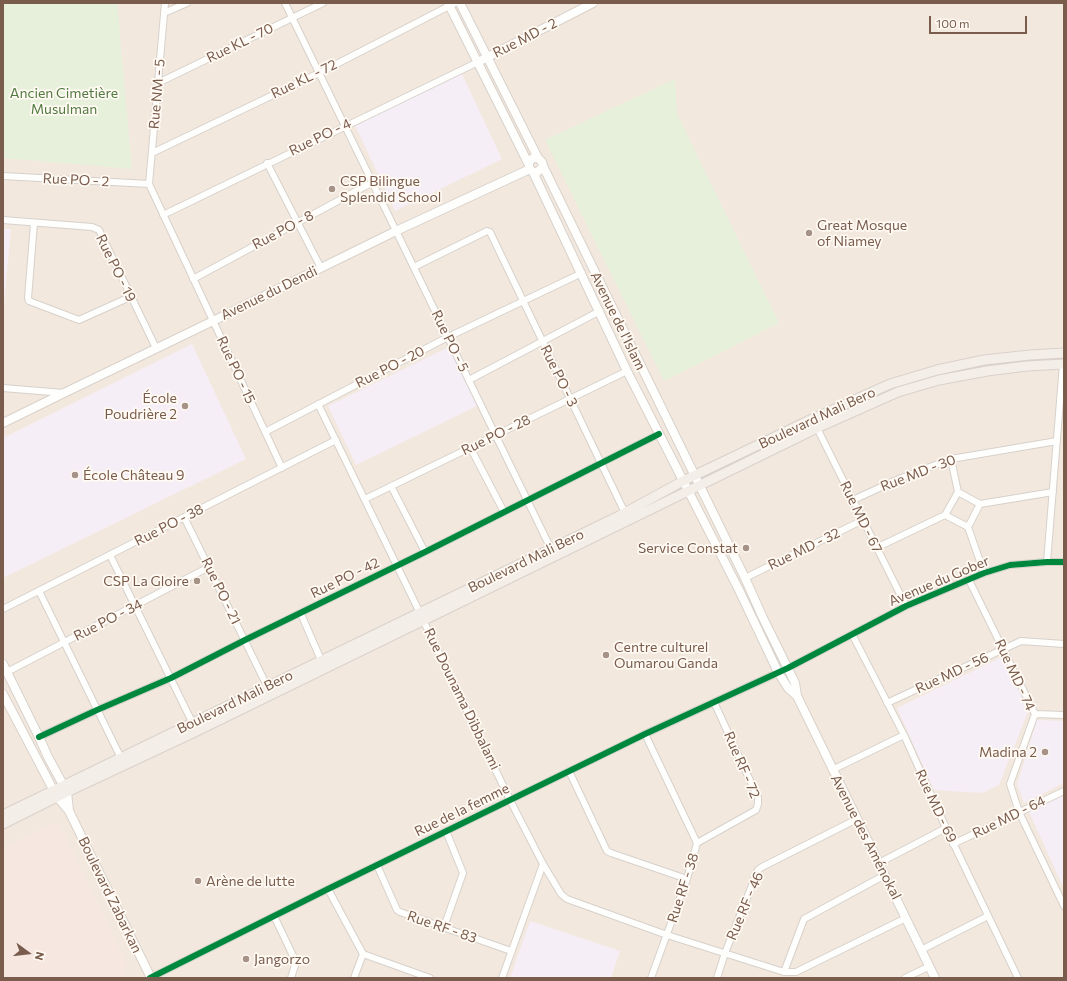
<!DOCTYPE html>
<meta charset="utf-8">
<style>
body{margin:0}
#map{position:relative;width:1067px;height:981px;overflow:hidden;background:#f9f5f0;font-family:Commissioner,sans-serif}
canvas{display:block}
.frame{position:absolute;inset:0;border:4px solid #7a5c4d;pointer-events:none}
.north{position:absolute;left:8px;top:933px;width:40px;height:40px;-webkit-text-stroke:3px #fffaf3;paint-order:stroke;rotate:105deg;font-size:11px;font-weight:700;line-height:16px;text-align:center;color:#7a5c4d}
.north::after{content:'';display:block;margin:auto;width:14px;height:18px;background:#7a5c4d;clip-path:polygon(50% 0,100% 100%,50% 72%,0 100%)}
.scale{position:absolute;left:929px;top:16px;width:98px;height:18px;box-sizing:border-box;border:2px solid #7a5c4d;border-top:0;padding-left:5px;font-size:12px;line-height:14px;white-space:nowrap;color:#7a5c4d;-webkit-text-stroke:3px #fffaf3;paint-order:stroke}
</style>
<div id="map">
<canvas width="1067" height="981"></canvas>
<div class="frame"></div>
<div class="north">N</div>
<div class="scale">100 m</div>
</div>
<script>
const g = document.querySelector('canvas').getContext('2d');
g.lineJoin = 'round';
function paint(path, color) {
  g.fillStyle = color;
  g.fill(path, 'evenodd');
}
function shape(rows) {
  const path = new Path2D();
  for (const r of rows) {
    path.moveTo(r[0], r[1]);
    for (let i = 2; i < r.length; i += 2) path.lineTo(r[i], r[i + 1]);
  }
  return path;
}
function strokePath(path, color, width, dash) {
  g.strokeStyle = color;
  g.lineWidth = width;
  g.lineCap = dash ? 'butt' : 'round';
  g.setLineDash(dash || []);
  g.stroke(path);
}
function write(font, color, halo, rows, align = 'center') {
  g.font = font + ' Commissioner,sans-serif';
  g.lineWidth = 3.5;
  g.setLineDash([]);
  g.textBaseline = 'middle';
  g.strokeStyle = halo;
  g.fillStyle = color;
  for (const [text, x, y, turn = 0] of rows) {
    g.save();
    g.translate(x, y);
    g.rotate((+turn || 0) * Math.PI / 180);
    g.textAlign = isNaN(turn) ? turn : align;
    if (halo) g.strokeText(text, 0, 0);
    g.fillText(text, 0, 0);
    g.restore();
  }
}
const residential = shape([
 [3,3,1064,3,1064,978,3,978]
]);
const commercial = shape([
 [52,824,61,825,127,965,127,973,117,978,3,978,3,848]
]);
const education = shape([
 [461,72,502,159,395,211,354,123],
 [3,229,11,229,3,314],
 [192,344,246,459,3,578,3,438],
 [449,347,477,406,356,465,328,406],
 [1004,656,1029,709,999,785,982,793,934,790,897,708],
 [1037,720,1064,721,1064,783,1024,803,1017,784],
 [1064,795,1064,889,1029,812],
 [530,921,620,951,611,978,510,978]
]);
const green = shape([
 [3,3,117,3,132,169,3,158],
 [675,79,677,114,779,323,664,381,545,140]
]);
const street = shape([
 [285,3,552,551],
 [164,13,187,3],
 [158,83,323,3],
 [152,153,319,73,455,3],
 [267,163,321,268],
 [3,176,149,184],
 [149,184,282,468],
 [149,184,165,3],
 [163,215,478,62],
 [3,220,92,227,99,230,156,348],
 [34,223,28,298,29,301,79,320,130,297],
 [414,267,487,231,490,232,626,515],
 [193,279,373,182],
 [469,380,600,311],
 [3,388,64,393],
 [318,404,420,613],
 [817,428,906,606],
 [265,432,448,337,582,273],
 [470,447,504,512],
 [951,459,958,492,945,515,968,527,984,573],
 [391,486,425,552],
 [958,492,980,504,968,527],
 [365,499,627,371],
 [853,500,901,478,951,459,1057,441],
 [980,504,1053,492],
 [184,517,267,686],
 [876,548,945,515],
 [110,555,194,726],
 [1047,562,1063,364],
 [745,578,863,520],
 [969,580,1035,714,1010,784,1019,812,1064,906],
 [39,591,121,758],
 [3,609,336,440],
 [301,614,321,660],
 [423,620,510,800,543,864,502,978],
 [852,634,904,735,946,828,1018,978],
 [7,672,209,567],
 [887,703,1021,641,1064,644],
 [1035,714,1064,715],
 [645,734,697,843,687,879,651,978],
 [39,737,97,710,171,678,245,640,425,552,659,434],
 [832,770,904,735],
 [569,771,607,851,611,853,687,879],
 [697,843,756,810,758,804,758,798,714,702],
 [953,844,1064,791],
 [879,863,946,828],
 [543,864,561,894,567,899,667,935,784,972,796,972,904,919],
 [377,865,397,910,400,912,511,951],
 [328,889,363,954,430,978],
 [274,916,296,962,291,978],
 [444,927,463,873,446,831],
 [921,950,988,916],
 [784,972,804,919,885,875],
 [150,978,328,889,645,734,788,668,906,606,984,573,1010,565,1047,562,1064,562],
 [354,978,363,954],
 [717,978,725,953,758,870,762,867,857,819],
 [905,978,930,966]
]);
const secondary = shape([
 [448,3,528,163],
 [460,3,538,158,542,162,543,166,541,169,537,172,533,172,529,168,529,162,533,158,538,158],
 [482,60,593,3],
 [543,166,745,578,763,618,795,683,797,696,935,978],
 [533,172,627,371,739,590,778,672,788,688,797,696],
 [3,423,64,393,213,321,396,231,530,169],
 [3,664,39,737,48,757,67,792,69,811],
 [3,694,57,797,69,811,151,978]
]);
const primary = shape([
 [3,815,619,516,683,481,812,419,890,384,937,370,984,360,1030,355,1064,353],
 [3,824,67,792,197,731,817,428,898,392,939,380,987,371,1027,366,1064,364]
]);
const cycleway = shape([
 [39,737,97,710,171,678,245,640,425,552,659,434],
 [150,978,328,889,645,734,788,668,906,606,984,573,1010,565,1047,562,1064,562]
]);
const markers = [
 [332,189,4,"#a69286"],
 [809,233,4,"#a69286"],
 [185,406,4,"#a69286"],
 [75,475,4,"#a69286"],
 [746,548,4,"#a69286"],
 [197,581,4,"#a69286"],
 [606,655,4,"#a69286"],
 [1045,752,4,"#a69286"],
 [198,881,4,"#a69286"],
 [246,959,4,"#a69286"]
];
const streetNames = [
 ["Rue MD - 2",525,38,-27],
 ["Rue KL - 70",240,43,-26],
 ["Rue KL - 72",304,79,-26],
 ["Rue NM - 5",157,94,-85],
 ["Rue PO - 4",320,137,-26],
 ["Rue PO - 2",76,180,3],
 ["Rue PO - 8",283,230,-28],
 ["Rue PO - 19",116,268,64],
 ["Avenue du Dendi",269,293,-26],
 ["Avenue de l'Islam",618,321,64],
 ["Rue PO - 5",450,341,64],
 ["Rue PO - 20",390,367,-27],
 ["Rue PO - 15",236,370,65],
 ["Rue PO - 3",559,376,64],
 ["Boulevard Mali Bero",817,418,-25],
 ["Rue PO - 28",496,435,-26],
 ["Rue MD - 30",918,473,-21],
 ["Rue MD - 67",861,517,64],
 ["Rue PO - 38",169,525,-27],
 ["Rue MD - 32",804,549,-26],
 ["Boulevard Mali Bero",526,561,-26],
 ["Rue PO - 42",345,578,-26],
 ["Avenue du Gober",939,581,-23],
 ["Rue PO - 21",221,591,64],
 ["Rue PO - 34",108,620,-27],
 ["Rue MD - 56",952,673,-25],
 ["Rue MD - 74",1015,675,65],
 ["Rue Dounama Dibbalami",462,699,64],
 ["Boulevard Mali Bero",235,702,-26],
 ["Rue RF - 72",742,765,67],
 ["Rue MD - 69",936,806,65],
 ["Rue de la femme",462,810,-26],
 ["Rue MD - 64",1009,817,-26],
 ["Avenue des Aménokal",866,837,63],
 ["Rue RF - 38",683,888,-72],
 ["Boulevard Zabarkan",110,895,64],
 ["Rue RF - 46",745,906,-67],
 ["Rue RF - 83",442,927,19]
];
const parkNames = [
 ["Ancien Cimetière",64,93],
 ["Musulman",64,109]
];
const poiNames = [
 ["CSP Bilingue",340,181],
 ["Splendid School",340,197],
 ["Great Mosque",817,225],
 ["of Niamey",817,241],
 ["École",177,398,"right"],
 ["Poudrière 2",177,414,"right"],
 ["École Château 9",83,475],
 ["Service Constat",738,548,"right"],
 ["CSP La Gloire",189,581,"right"],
 ["Centre culturel",614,647],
 ["Oumarou Ganda",614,663],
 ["Madina 2",1037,752,"right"],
 ["Arène de lutte",206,881],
 ["Jangorzo",254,959]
];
paint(residential, '#f2e8de');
paint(commercial, '#f6e8e1');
paint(education, '#f6eef6');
paint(green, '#e7f0db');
strokePath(street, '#d7d1cb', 8);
strokePath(secondary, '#d9d2cb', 10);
strokePath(primary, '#dad1cc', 11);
strokePath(street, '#fefefd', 6);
strokePath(secondary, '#fefefd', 8);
strokePath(primary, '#f3eee8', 9);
strokePath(cycleway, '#00873e', 6);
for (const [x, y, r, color] of markers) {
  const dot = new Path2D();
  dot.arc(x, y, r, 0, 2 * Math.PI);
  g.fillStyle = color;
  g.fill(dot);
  strokePath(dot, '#fffaf3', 1.5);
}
write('14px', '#7a5c4d', '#fffaf3', streetNames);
write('14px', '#537a41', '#fffaf3', parkNames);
write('14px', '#7a5c4d', '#fffaf3', poiNames, 'left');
</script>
